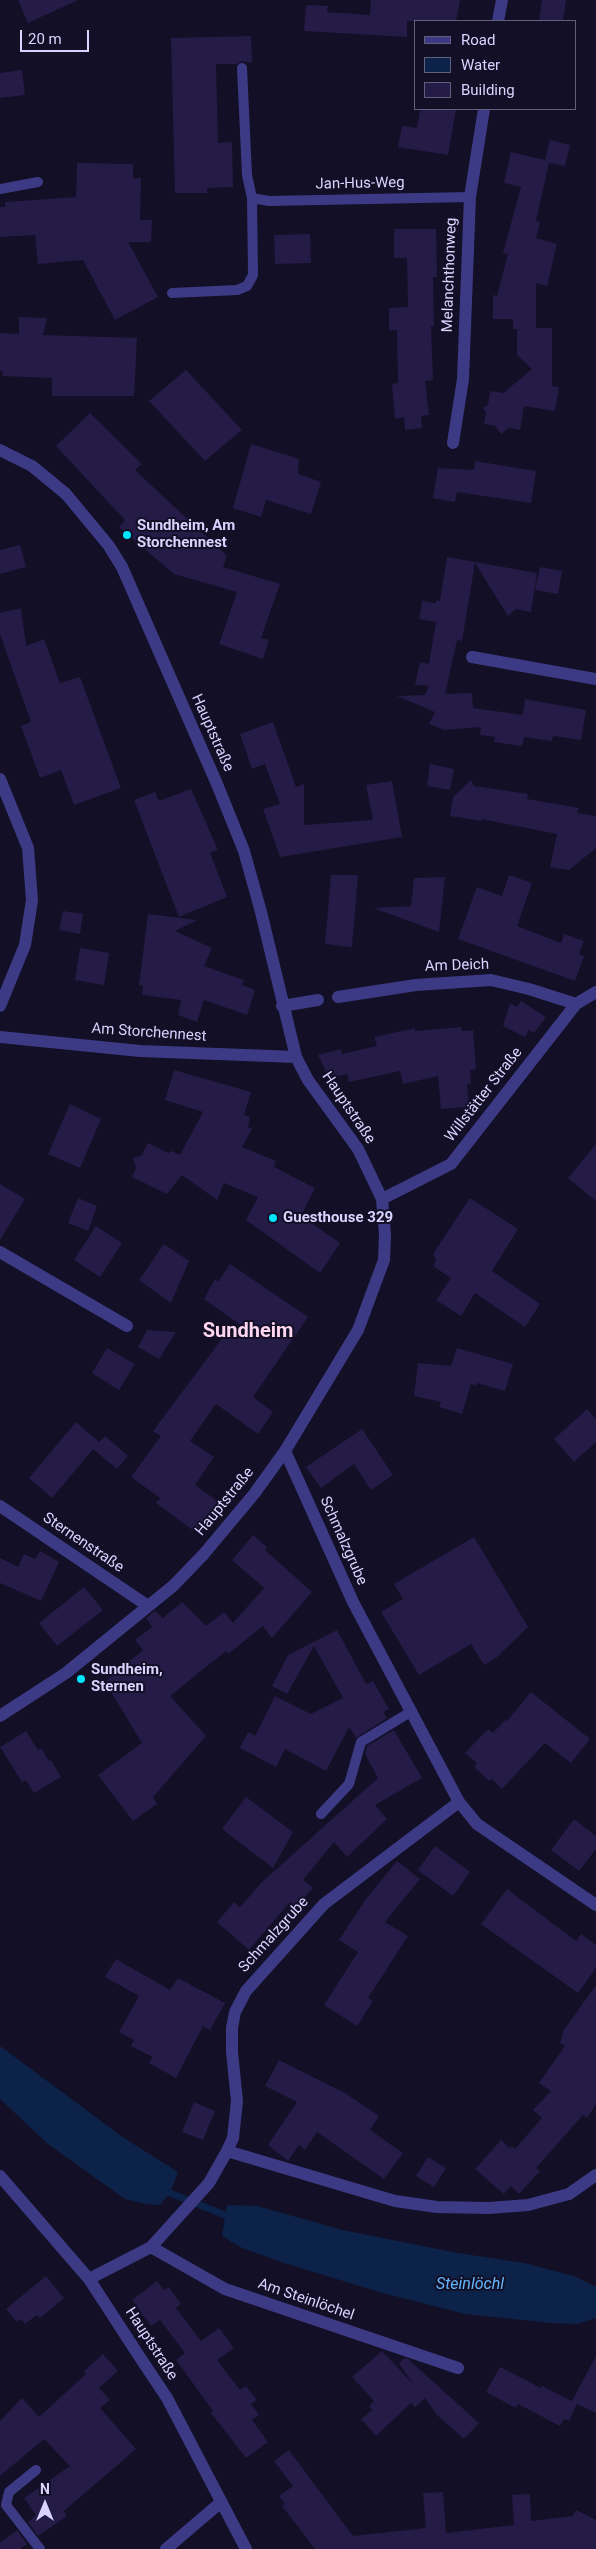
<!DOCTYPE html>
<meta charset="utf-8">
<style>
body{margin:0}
#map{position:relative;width:596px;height:2549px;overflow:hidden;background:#130f26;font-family:Roboto,sans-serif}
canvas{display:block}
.legend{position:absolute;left:414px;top:20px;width:162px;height:90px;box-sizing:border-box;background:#130f26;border:1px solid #625e7d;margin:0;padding:6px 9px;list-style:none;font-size:15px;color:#d9d4ff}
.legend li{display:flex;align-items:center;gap:10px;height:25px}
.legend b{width:25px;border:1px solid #625e7d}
.north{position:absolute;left:20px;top:2479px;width:50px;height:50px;-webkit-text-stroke:4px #130f26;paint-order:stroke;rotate:0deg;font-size:14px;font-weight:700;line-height:20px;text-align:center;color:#d9d4ff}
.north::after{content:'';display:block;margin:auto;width:18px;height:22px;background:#d9d4ff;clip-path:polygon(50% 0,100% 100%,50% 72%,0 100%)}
.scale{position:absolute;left:20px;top:30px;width:69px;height:22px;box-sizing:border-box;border:2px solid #d9d4ff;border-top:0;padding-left:6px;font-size:15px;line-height:18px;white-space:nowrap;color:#d9d4ff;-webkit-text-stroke:4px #130f26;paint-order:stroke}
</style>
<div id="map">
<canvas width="596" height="2549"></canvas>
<ul class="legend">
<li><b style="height:6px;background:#3d3a85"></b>Road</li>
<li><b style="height:14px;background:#0c2248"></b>Water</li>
<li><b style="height:14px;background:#241b47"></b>Building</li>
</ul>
<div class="north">N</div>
<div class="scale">20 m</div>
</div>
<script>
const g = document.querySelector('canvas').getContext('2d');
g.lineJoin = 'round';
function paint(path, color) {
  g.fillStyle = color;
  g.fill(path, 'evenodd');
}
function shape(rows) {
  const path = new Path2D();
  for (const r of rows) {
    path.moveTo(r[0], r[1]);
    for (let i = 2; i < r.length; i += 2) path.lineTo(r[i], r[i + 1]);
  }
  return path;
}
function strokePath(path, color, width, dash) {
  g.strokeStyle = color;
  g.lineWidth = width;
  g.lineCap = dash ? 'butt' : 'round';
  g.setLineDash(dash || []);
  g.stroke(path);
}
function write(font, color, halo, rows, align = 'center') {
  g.font = font + ' Roboto,sans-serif';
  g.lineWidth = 4;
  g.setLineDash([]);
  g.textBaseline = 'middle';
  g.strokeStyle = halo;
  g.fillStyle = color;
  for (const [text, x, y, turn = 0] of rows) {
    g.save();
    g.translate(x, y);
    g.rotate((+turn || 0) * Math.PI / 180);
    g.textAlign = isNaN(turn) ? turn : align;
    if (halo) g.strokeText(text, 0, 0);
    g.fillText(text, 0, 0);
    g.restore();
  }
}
const water = shape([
 [0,2046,124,2138,178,2172,170,2193,160,2205,145,2204,125,2199,48,2144,0,2099],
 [227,2205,257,2206,343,2230,458,2253,524,2263,574,2276,596,2287,596,2318,577,2324,550,2323,465,2314,379,2292,281,2262,240,2247,222,2236]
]);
const stream = shape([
 [170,2193,225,2215]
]);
const building = shape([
 [18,0,78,0,28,23],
 [371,0,460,0,456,21,407,21,407,37,304,31,306,5,328,6,327,12,370,15],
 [542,0,566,0,563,21,539,21],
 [251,36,252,63,242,61,237,64,216,64,218,143,232,142,233,187,207,188,207,193,175,193,171,38],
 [22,70,25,95,0,98,0,73],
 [420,109,456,109,448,155,398,147,402,126,417,128],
 [550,140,570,145,565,166,549,163,536,221,540,222,536,238,557,244,547,286,536,283,536,328,552,328,552,386,559,387,555,411,524,406,520,430,509,428,501,434,495,426,484,424,486,413,483,408,488,405,490,391,503,393,532,369,517,355,517,329,513,329,513,319,493,319,493,295,497,296,508,254,503,253,521,187,504,183,511,152,545,160],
 [77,163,133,164,133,178,141,178,140,220,152,220,151,242,128,242,158,297,115,320,83,260,38,264,35,235,0,237,0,207,5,207,5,202,76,197],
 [394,229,436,229,437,277,433,277,434,326,431,326,433,380,425,381,429,415,421,416,422,428,405,430,404,417,395,419,392,384,398,383,397,330,389,330,389,308,408,307,407,258,394,258],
 [310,234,311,263,275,264,274,235],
 [19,317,47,318,43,335,137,338,134,396,52,396,52,378,2,376,3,371,0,371,0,333,19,334],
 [186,370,242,430,205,461,149,401],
 [90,413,142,464,135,470,227,556,223,567,280,584,261,638,269,640,263,659,219,644,237,592,174,574,119,527,125,520,56,446],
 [251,444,299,459,298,474,321,482,311,514,266,500,261,517,233,508],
 [475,461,536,471,531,503,457,492,455,502,433,498,438,468,474,470],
 [20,545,26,567,0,574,0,550],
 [447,557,537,573,531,612,516,609,508,616,475,563,462,641,457,640,445,694,472,693,473,708,523,715,525,699,586,710,581,740,553,736,552,741,524,737,522,746,494,742,495,737,480,735,481,727,444,730,429,724,435,712,397,696,425,695,429,686,415,685,420,662,429,664,436,622,419,619,422,601,436,603,436,600,440,601],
 [540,567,562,571,558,594,535,590],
 [21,608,26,646,44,639,60,683,80,677,121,788,74,805,61,770,40,778,21,726,31,722,0,634,0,613],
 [273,722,296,787,304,784,304,825,373,820,366,785,392,781,402,837,280,857,263,809,280,804,265,764,252,769,240,734],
 [430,764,454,769,450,790,427,786],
 [471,780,474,786,528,794,527,799,579,808,577,813,596,816,596,848,569,870,550,867,557,834,482,819,482,821,450,816,453,797],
 [191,789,218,850,210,853,227,897,179,917,134,800,155,792,159,801],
 [331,875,358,875,352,947,325,944],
 [509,875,532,883,517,926,561,943,564,934,584,941,579,954,584,956,575,981,458,939,477,887,502,896],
 [445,877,439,932,373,908,411,906,414,878],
 [63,911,83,914,80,934,59,930],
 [148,914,197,920,175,931,212,948,204,966,244,980,242,985,255,990,247,1015,204,1000,197,1022,178,1015,181,1000,142,995,143,986,139,985],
 [80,948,109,953,104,985,75,980],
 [521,1001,546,1017,534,1033,529,1030,525,1037,503,1026,510,1003,517,1007],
 [461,1027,462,1031,473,1030,476,1069,470,1070,471,1084,467,1084,469,1107,441,1109,438,1076,403,1084,400,1071,349,1082,347,1074,329,1078,318,1055,341,1049,342,1054,377,1046,374,1037,415,1028,415,1031],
 [174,1070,251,1092,244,1115,250,1117,248,1127,252,1129,242,1147,276,1161,274,1167,315,1188,301,1216,340,1243,320,1273,246,1220,258,1197,224,1183,217,1200,182,1175,167,1194,132,1177,136,1168,133,1158,141,1156,148,1143,168,1153,172,1151,180,1155,203,1112,165,1100],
 [70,1104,101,1119,80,1168,48,1154],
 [596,1144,596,1201,568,1178],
 [0,1184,25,1199,0,1240],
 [78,1198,97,1206,88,1231,68,1223],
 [470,1198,518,1229,492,1271,540,1304,525,1327,475,1293,461,1316,436,1300,451,1278,433,1266,436,1261,433,1254],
 [96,1226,122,1243,100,1277,74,1260],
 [164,1244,189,1261,171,1303,139,1280],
 [230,1264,308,1317,253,1397,273,1412,258,1434,216,1404,190,1441,214,1457,195,1485,220,1503,198,1534,156,1503,160,1498,131,1477,161,1436,153,1431,224,1336,259,1338,204,1299,215,1279,218,1282],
 [147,1330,176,1332,159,1359,138,1347],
 [107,1348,135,1364,119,1390,92,1373],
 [457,1348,513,1364,505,1391,477,1383,476,1386,471,1384,462,1414,439,1407,441,1402,414,1396,418,1363,451,1366],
 [587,1409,596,1419,596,1442,574,1462,554,1439],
 [76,1422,99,1442,105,1436,128,1456,117,1469,93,1449,52,1498,29,1478],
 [362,1429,393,1475,371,1490,354,1464,321,1488,306,1467],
 [253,1535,267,1547,265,1550,312,1592,272,1638,263,1626,228,1654,226,1651,170,1696,206,1736,153,1797,157,1804,133,1821,98,1775,142,1743,105,1682,143,1650,135,1640,152,1627,146,1618,155,1611,163,1618,182,1602,206,1626,224,1612,233,1623,264,1588,232,1560],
 [474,1537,528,1627,496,1658,484,1665,471,1644,419,1675,381,1612,403,1599,394,1584],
 [40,1551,59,1562,41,1601,0,1583,0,1558,18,1567,24,1554,35,1559],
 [84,1587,103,1610,57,1646,39,1623],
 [337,1630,366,1684,373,1681,389,1709,383,1712,387,1718,356,1738,349,1727,326,1771,285,1749,276,1767,240,1748,248,1732,255,1736,275,1696,311,1714,343,1698,314,1646,287,1694,272,1686,288,1655],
 [531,1692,590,1739,571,1763,545,1743,502,1789,492,1779,489,1781,474,1767,477,1763,465,1753,488,1729,493,1733,505,1720,507,1721],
 [394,1730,422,1778,375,1805,387,1819,347,1857,334,1842,303,1880,313,1888,296,1907,290,1902,249,1950,217,1922,234,1902,240,1907,261,1883,378,1778,365,1754,367,1746],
 [26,1731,38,1750,41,1748,49,1761,51,1760,61,1777,34,1793,26,1780,22,1782,0,1747],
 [246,1797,293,1832,273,1868,222,1829],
 [574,1819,596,1836,596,1849,579,1871,551,1850],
 [435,1846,470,1872,453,1896,418,1870],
 [397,1861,420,1879,385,1922,408,1936,368,1998,373,2001,357,2026,324,2005,358,1952,339,1940,366,1899],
 [507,1889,576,1941,581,1934,596,1945,596,1968,578,1993,481,1924],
 [116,1959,170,1990,178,1978,225,2003,210,2030,203,2026,176,2078,149,2063,153,2057,131,2046,134,2040,119,2032,139,1996,105,1977],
 [596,1985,596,2104,587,2118,583,2115,536,2168,540,2171,519,2194,511,2186,504,2194,475,2169,501,2140,510,2148,512,2146,515,2149,542,2118,533,2110,551,2091,539,2083,565,2046,560,2043,564,2030],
 [279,2060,345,2093,379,2116,370,2130,403,2153,384,2179,317,2132,305,2150,299,2145,288,2161,268,2145,297,2102,265,2086],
 [194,2102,215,2111,203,2140,182,2132],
 [428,2157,446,2168,434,2187,416,2176],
 [46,2276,64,2298,40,2318,37,2315,25,2324,21,2319,17,2322,6,2309],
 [157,2281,164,2290,169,2287,181,2304,176,2308,201,2341,219,2328,234,2348,217,2360,240,2390,246,2386,257,2400,251,2404,259,2415,252,2420,268,2442,246,2458,211,2413,213,2411,176,2360,185,2353,160,2320,151,2326,132,2300],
 [382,2351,413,2384,399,2363,405,2358,408,2359,479,2423,464,2439,437,2415,425,2398,415,2407,411,2403,376,2436,361,2419,372,2410,369,2406,374,2401,352,2377],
 [103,2354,118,2371,99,2388,110,2400,100,2408,136,2449,64,2511,67,2516,38,2536,28,2522,36,2515,24,2498,70,2466,44,2439,0,2476,0,2421,22,2398,39,2417,86,2374,84,2371],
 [596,2356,596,2413,577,2404,569,2421,564,2419,560,2426,518,2404,516,2408,486,2392,500,2367,541,2388,542,2386,572,2401],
 [289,2450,353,2536,426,2528,423,2493,443,2492,446,2533,514,2525,512,2495,530,2494,531,2521,573,2516,576,2510,596,2520,596,2549,315,2549,282,2506,285,2504,279,2496,293,2486,274,2461],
 [17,2530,27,2544,20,2549,0,2549,0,2543]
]);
const service = shape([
 [242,68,247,175,252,198,269,201,470,197],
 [0,189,38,182],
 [172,293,237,290,247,286,253,275,252,198],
 [321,1814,349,1784,361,1742,412,1711],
 [36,2470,9,2492,6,2505,40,2549]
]);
const minor = shape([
 [498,21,502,0],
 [453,443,463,379,470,197,484,109],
 [0,450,32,466,66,494,109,546,122,567,217,784,244,851,261,912,296,1057,308,1080,358,1149,382,1199,385,1234,384,1260,358,1330,285,1451,254,1494,203,1555,173,1586,66,1673,0,1716],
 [472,657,596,679],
 [0,779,28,848,32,900,25,945,0,1006],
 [338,997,416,985,491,980,529,989,576,1004],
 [282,1006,318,1000],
 [0,1037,140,1051,296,1057],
 [382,1199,451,1164,576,1004,596,992],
 [0,1252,127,1326],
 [285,1451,353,1602,459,1802,477,1824,596,1905],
 [0,1506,148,1606],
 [227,2151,395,2201,437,2207,489,2208,528,2205,569,2194,596,2175],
 [0,2176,89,2279,141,2359,167,2398,246,2549],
 [151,2247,225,2289,458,2368],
 [89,2279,151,2247,209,2183,227,2151,233,2138,237,2101,232,2052,232,2028,235,2012,246,1991,324,1904,459,1802],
 [166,2549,220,2503]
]);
const markers = [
 [127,535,5,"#00e5ff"],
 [273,1218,5,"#00e5ff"],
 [81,1679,5,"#00e5ff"]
];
const streetNames = [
 ["Jan-Hus-Weg",360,184,-1],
 ["Melanchthonweg",450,275,-88],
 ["Hauptstraße",212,733,66],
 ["Am Deich",457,966,-2],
 ["Am Storchennest",149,1033,4],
 ["Willstätter Straße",484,1095,-52],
 ["Hauptstraße",348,1108,56],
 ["Hauptstraße",225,1502,-51],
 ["Schmalzgrube",343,1541,66],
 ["Sternenstraße",83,1543,34],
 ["Schmalzgrube",274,1935,-48],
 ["Am Steinlöchel",306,2300,19],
 ["Hauptstraße",151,2344,57]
];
const poiNames = [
 ["Sundheim, Am",137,526],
 ["Storchennest",137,543],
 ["Guesthouse 329",283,1218],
 ["Sundheim,",91,1670],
 ["Sternen",91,1687]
];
const waterNames = [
 ["Steinlöchl",470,2285]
];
const districtNames = [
 ["Sundheim",248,1332]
];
paint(water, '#0c2248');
strokePath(stream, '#0c2248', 7);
paint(building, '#241b47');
strokePath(service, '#3d3a85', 10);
strokePath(minor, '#3d3a85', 12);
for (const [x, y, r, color] of markers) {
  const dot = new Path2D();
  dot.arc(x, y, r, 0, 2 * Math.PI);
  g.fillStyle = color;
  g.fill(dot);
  strokePath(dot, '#130f26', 2);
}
write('15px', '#d9d4ff', '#130f26', streetNames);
write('bold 15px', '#d9d4ff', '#130f26', poiNames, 'left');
write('italic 16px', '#62b6ff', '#130f26', waterNames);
write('bold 20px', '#ffd6f0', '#130f26', districtNames);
</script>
